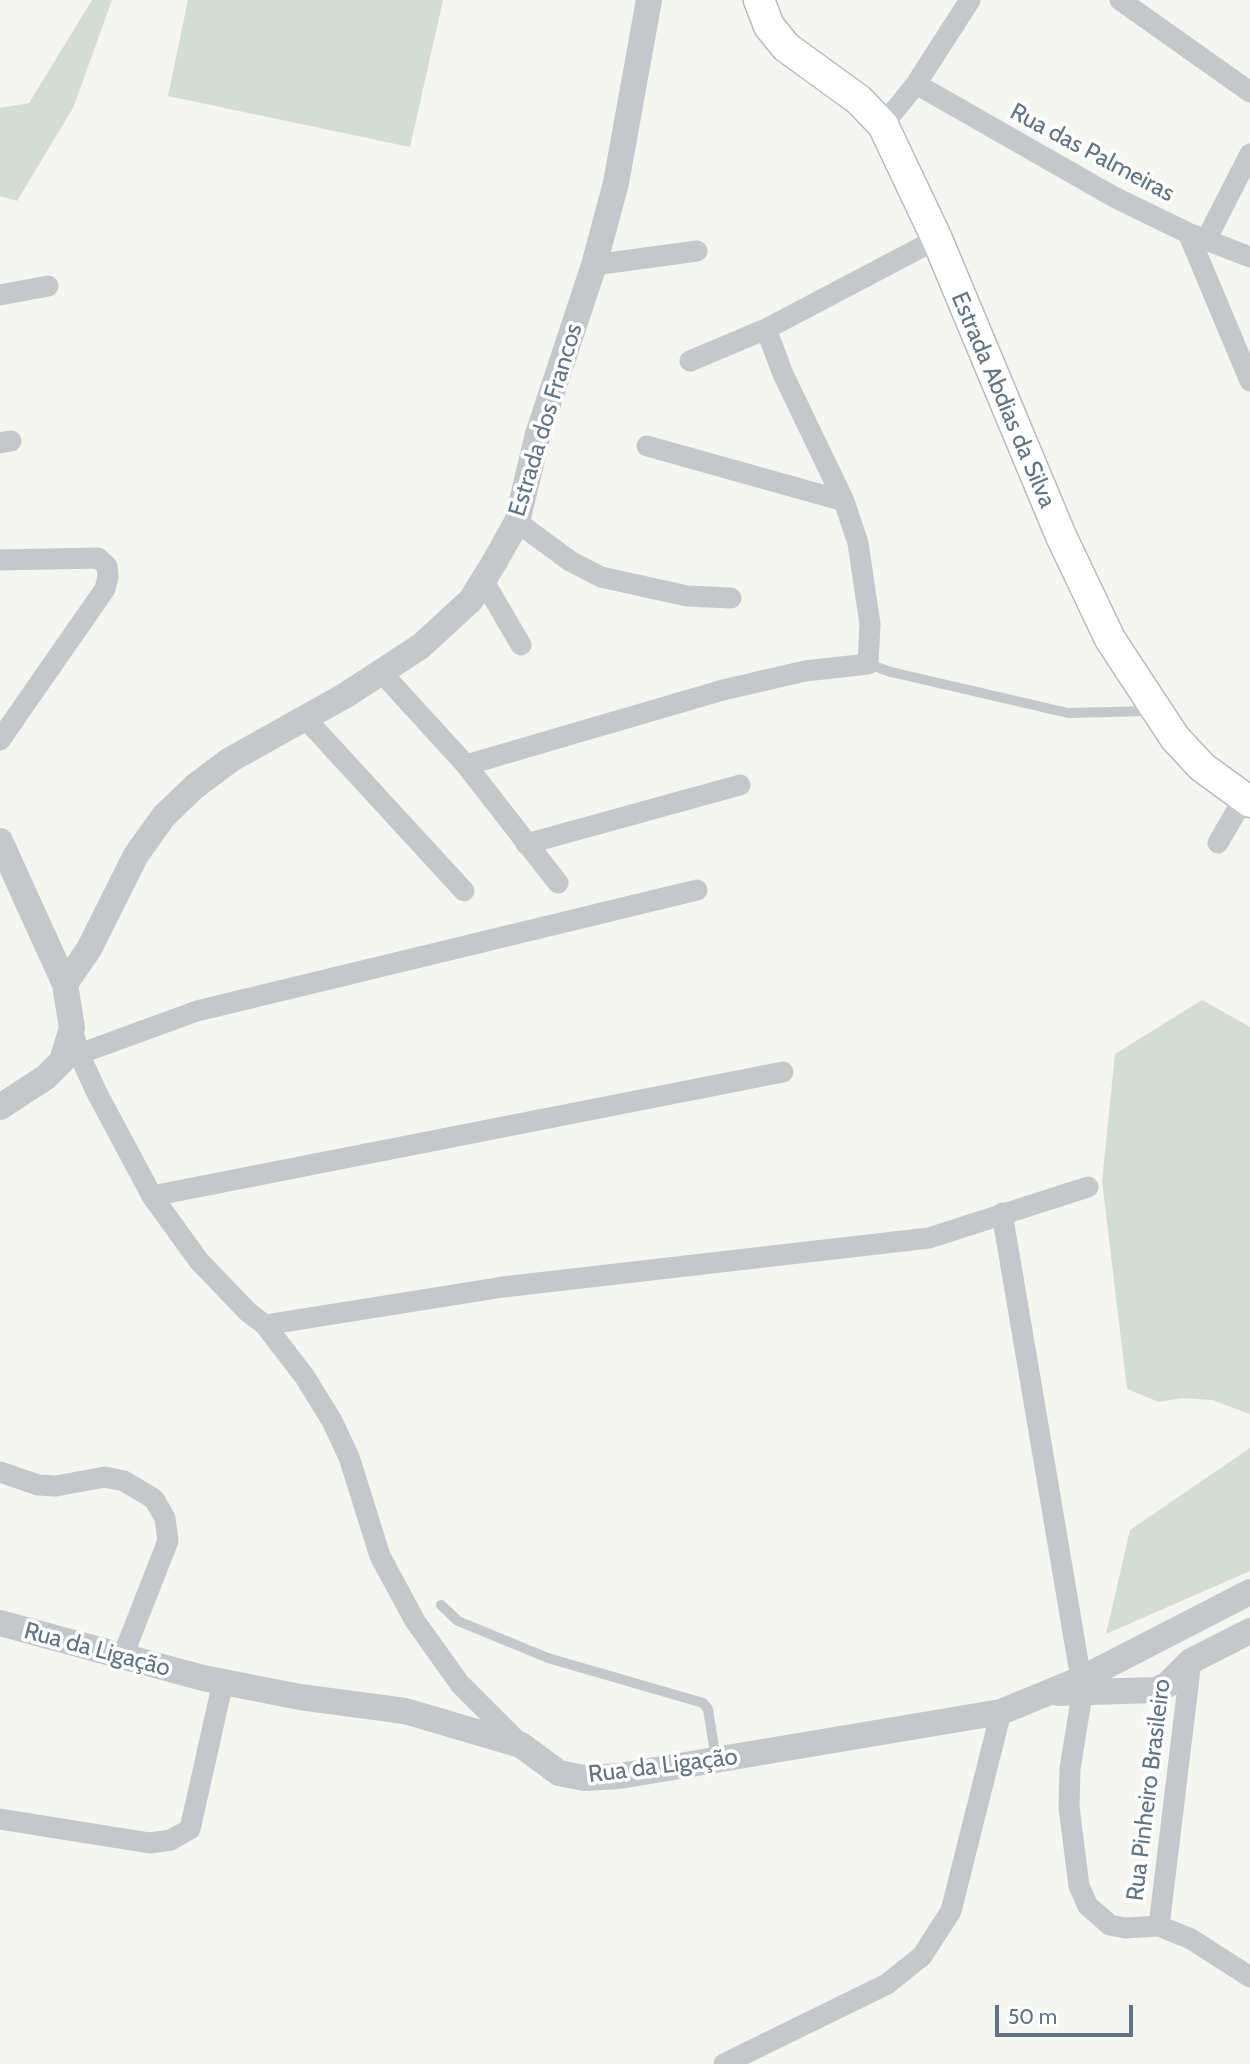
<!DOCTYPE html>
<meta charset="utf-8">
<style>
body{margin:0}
#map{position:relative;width:1250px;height:2064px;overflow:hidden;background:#f5f5f1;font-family:Cabin,sans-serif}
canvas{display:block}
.scale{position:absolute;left:995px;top:2005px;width:138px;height:32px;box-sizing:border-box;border:4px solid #627384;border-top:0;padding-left:9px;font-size:21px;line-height:24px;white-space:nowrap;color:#627384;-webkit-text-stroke:5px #fff;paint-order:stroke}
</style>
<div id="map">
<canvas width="1250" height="2064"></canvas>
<div class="scale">50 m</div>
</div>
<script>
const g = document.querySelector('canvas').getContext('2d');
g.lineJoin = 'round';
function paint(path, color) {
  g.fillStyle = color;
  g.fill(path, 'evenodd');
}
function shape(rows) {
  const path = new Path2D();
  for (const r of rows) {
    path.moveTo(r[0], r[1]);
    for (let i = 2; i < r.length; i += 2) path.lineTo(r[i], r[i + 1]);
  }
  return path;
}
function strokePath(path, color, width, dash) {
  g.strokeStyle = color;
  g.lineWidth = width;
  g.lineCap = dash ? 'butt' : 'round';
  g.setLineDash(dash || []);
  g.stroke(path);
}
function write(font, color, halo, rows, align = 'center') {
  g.font = font + ' Cabin,sans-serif';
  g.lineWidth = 7;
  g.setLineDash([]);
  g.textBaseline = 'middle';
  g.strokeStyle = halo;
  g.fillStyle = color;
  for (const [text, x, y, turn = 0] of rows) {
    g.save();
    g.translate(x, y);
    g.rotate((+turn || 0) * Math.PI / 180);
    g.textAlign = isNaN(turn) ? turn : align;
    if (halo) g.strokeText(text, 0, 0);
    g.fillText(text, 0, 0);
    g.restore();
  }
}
const green = shape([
 [92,0,112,0,73,108,17,201,0,196,0,108,29,103],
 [188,0,443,0,410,147,168,96],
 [1202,1000,1250,1027,1250,1414,1212,1400,1182,1398,1159,1402,1127,1389,1102,1181,1115,1054],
 [1250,1448,1250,1571,1106,1634,1130,1530]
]);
const service = shape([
 [868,664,891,672,1068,713,1152,711],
 [441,1605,458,1621,548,1658,703,1703,708,1709,716,1760]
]);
const minor = shape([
 [1120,0,1250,92],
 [916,84,1114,197,1188,233,1250,257],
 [883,125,916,84,970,0],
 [1188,233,1250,381],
 [1206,240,1250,154],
 [594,265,697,251],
 [0,295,48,286],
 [690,361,766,329,937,239],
 [0,443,11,441],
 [647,446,844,501],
 [517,522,570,561,601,577,687,596,731,598],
 [0,560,98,558,107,566,108,577,105,589,0,740],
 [483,580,521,645],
 [382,673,466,765,558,883],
 [305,718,464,891],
 [466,765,723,690,805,671,868,664,870,624,858,543,844,501,783,374,766,329],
 [1218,843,1244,798],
 [526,844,740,785],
 [72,1028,79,1054,97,1093,152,1196,199,1261,248,1312,265,1325,305,1377,332,1421,349,1457,380,1556,415,1621,460,1684,521,1745],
 [79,1054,197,1011,697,890],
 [152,1196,783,1072],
 [1002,1213,1081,1679,1082,1694,1070,1769,1069,1807,1079,1886,1088,1906,1110,1925,1125,1928,1159,1926,1191,1939,1250,1977],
 [265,1325,503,1287,929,1238,1088,1187],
 [0,1472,38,1485,56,1486,105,1477,124,1481,154,1499,165,1518,168,1541,122,1658],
 [0,1819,150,1843,171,1840,190,1829,223,1682],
 [1159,1926,1191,1661],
 [724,2064,887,1984,922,1956,951,1911,1001,1712]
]);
const tertiary = shape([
 [0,841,65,984],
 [0,1107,46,1077,62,1061,72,1028,65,984,89,949,136,855,164,816,194,787,230,760,346,695,421,646,471,600,495,561,517,522,538,434,594,265,616,183,649,0],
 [0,1623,203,1678,300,1697,405,1711,521,1745,559,1773,584,1778,620,1776,1001,1712,1081,1679,1250,1592],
 [1059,1693,1155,1690,1167,1685,1191,1661,1250,1631]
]);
const secondary = shape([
 [759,0,769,26,786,47,859,100,883,125,937,239,1061,536,1110,639,1175,738,1202,767,1250,802]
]);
const streetNames = [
 ["Rua das Palmeiras",1092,153,28],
 ["Estrada Abdias da Silva",1003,400,67],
 ["Estrada dos Francos",546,420,-73],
 ["Rua da Ligação",97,1650,15],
 ["Rua da Ligação",663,1766,-7],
 ["Rua Pinheiro Brasileiro",1149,1790,-83]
];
paint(green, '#d5ddd2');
strokePath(secondary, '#b6bbc0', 33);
strokePath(service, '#c4c8cb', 10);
strokePath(minor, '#c4c8cb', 21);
strokePath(tertiary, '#c4c8cb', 26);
strokePath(secondary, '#fff', 30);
write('24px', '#627384', '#fff', streetNames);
</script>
